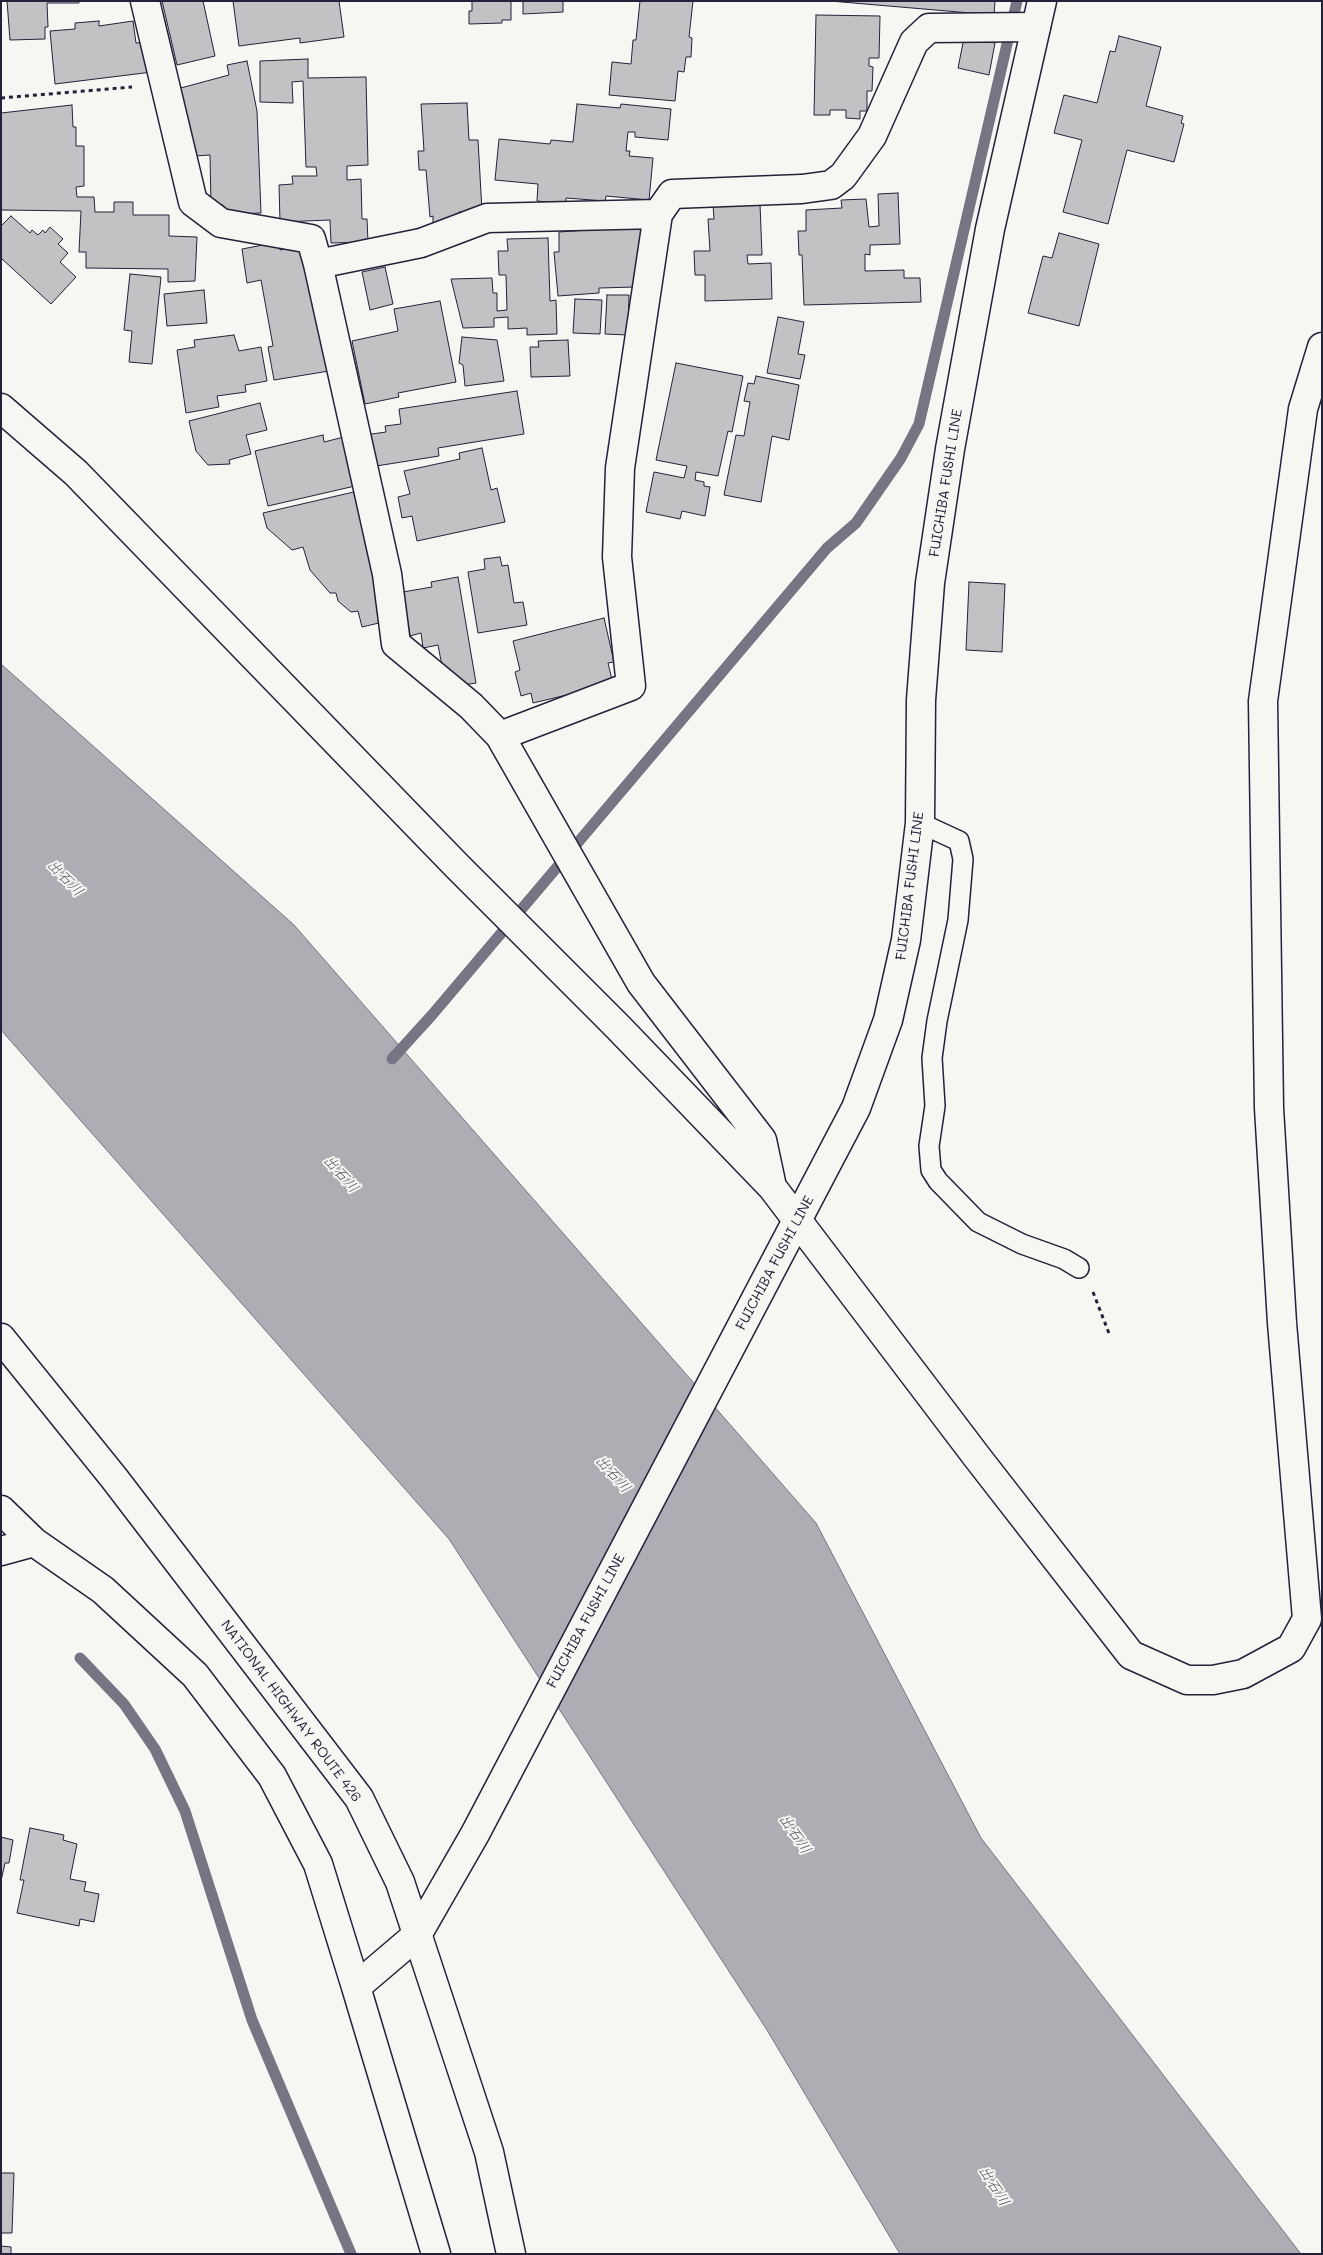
<!DOCTYPE html>
<meta charset="utf-8">
<style>
body{margin:0}
#map{position:relative;width:1323px;height:2255px;overflow:hidden;background:#f6f6f2;font-family:Mali,sans-serif}
canvas{display:block}
.frame{position:absolute;inset:0;border:2px solid #22223b;pointer-events:none}
</style>
<div id="map">
<canvas width="1323" height="2255"></canvas>
<div class="frame"></div>
</div>
<script>
const g = document.querySelector('canvas').getContext('2d');
g.lineJoin = 'round';
function paint(path, color) {
  g.fillStyle = color;
  g.fill(path, 'evenodd');
}
function shape(rows) {
  const path = new Path2D();
  for (const r of rows) {
    path.moveTo(r[0], r[1]);
    for (let i = 2; i < r.length; i += 2) path.lineTo(r[i], r[i + 1]);
  }
  return path;
}
function strokePath(path, color, width, dash) {
  g.strokeStyle = color;
  g.lineWidth = width;
  g.lineCap = dash ? 'butt' : 'round';
  g.setLineDash(dash || []);
  g.stroke(path);
}
function write(font, color, halo, rows, align = 'center') {
  g.font = font + ' Mali,"Klee One",sans-serif';
  g.lineWidth = 4;
  g.setLineDash([]);
  g.textBaseline = 'middle';
  g.strokeStyle = halo;
  g.fillStyle = color;
  for (const [text, x, y, turn = 0] of rows) {
    g.save();
    g.translate(x, y);
    g.rotate((+turn || 0) * Math.PI / 180);
    g.textAlign = isNaN(turn) ? turn : align;
    if (halo) g.strokeText(text, 0, 0);
    g.fillText(text, 0, 0);
    g.restore();
  }
}
const water = shape([
 [1,664,294,925,816,1523,981,1838,1301,2254,900,2254,767,2030,449,1539,1,1030,1,664]
]);
const stream = shape([
 [392,1059,432,1015,827,548,856,523,901,458,919,424,1017,1],
 [80,1658,124,1704,155,1749,185,1811,252,2020,351,2254]
]);
const building = shape([
 [7,1,79,1,79,3,47,3,48,27,45,27,45,39,10,40,7,1],
 [162,1,203,1,215,56,177,65,162,1],
 [233,1,339,1,344,37,300,43,300,38,239,46,233,1],
 [472,1,511,1,511,20,502,20,502,23,469,24,469,11,472,11,472,1],
 [523,1,563,1,563,12,523,14,523,1],
 [640,1,693,1,689,37,692,38,691,57,686,57,684,72,678,71,675,101,609,95,612,62,631,64,633,40,636,40,640,1],
 [830,1,995,1,994,15,830,1],
 [816,15,880,16,879,58,869,58,869,66,873,67,872,91,867,91,867,111,860,111,860,119,846,118,846,110,830,110,830,115,814,115,816,15],
 [99,21,99,26,133,21,136,43,147,42,152,72,55,84,50,31,75,29,75,23,99,21],
 [1119,36,1161,47,1146,106,1183,116,1181,123,1184,124,1174,162,1127,150,1108,224,1063,212,1082,140,1054,133,1064,95,1097,103,1110,51,1115,52,1119,36],
 [964,38,995,43,989,75,958,68,964,38],
 [308,59,308,78,366,77,368,165,347,166,347,180,361,179,362,219,367,219,368,242,331,243,330,220,280,222,279,185,293,184,292,176,317,176,316,167,306,167,303,81,292,82,293,103,260,102,260,61,308,59],
 [247,61,257,111,261,213,231,214,230,210,222,210,223,205,211,205,210,155,194,156,177,89,229,75,227,65,247,61],
 [467,103,469,140,478,140,482,211,459,212,459,221,433,226,433,216,430,217,426,170,419,170,418,151,424,151,421,104,467,103],
 [577,104,620,108,621,104,671,109,668,140,635,137,635,132,628,132,626,151,630,151,629,156,653,158,649,200,606,196,605,201,566,198,566,204,537,201,538,184,495,180,499,139,550,144,551,140,573,142,577,104],
 [72,105,73,127,76,127,76,146,84,146,84,186,76,187,77,197,94,197,95,212,114,212,114,202,133,202,133,215,169,215,169,236,197,237,195,281,168,282,168,269,86,268,86,252,79,252,81,211,1,210,1,113,72,105],
 [898,193,900,244,870,245,870,255,865,254,865,271,904,270,904,278,920,278,921,302,804,305,802,255,799,255,798,231,806,231,806,210,842,208,841,200,866,199,869,227,879,226,878,194,898,193],
 [760,204,762,255,747,255,748,264,771,263,772,299,705,301,705,275,695,275,694,251,710,251,708,219,714,219,713,205,760,204],
 [11,216,30,233,32,230,38,235,43,230,45,233,50,227,63,239,58,244,68,253,60,262,76,277,51,304,1,258,1,226,11,216],
 [646,226,635,287,599,288,599,293,558,296,554,252,559,252,559,232,646,226],
 [1059,233,1099,244,1079,326,1028,313,1043,256,1052,258,1059,233],
 [548,238,550,301,556,300,557,334,527,335,527,328,508,329,508,317,494,318,494,327,463,328,451,279,492,278,493,293,497,293,497,311,507,310,506,275,499,275,498,251,508,251,507,239,548,238],
 [279,242,280,250,300,246,304,267,310,266,329,371,274,380,268,347,273,346,261,280,247,283,242,249,279,242],
 [385,267,393,304,370,310,362,272,385,267],
 [130,274,161,277,152,364,129,362,132,331,124,330,130,274],
 [204,290,207,323,167,326,164,294,204,290],
 [607,295,629,295,628,335,605,334,607,295],
 [575,299,602,300,600,334,573,333,575,299],
 [440,301,456,382,398,393,399,397,365,404,352,341,398,331,394,309,440,301],
 [778,317,804,322,798,354,805,355,800,379,767,373,778,317],
 [234,335,239,351,261,347,267,381,245,385,246,392,217,396,219,407,186,413,177,350,195,347,194,340,234,335],
 [462,337,497,340,504,381,465,386,463,365,459,363,462,337],
 [568,340,570,376,531,377,530,347,539,347,538,341,568,340],
 [676,363,743,376,732,432,728,431,718,476,696,472,695,480,704,482,704,486,710,487,705,516,682,511,680,519,646,512,654,472,684,478,687,466,656,460,676,363],
 [756,376,799,385,789,440,772,436,761,502,724,495,736,435,744,436,750,402,744,401,748,383,754,384,756,376],
 [517,391,524,434,438,448,439,456,370,467,365,435,386,432,385,426,401,424,399,409,517,391],
 [260,403,267,430,246,435,251,454,229,460,230,464,208,465,196,451,189,421,260,403],
 [323,435,324,442,344,437,355,486,268,506,255,451,323,435],
 [482,448,491,490,497,488,505,522,417,541,412,516,402,518,398,497,410,494,404,471,460,459,459,453,482,448],
 [358,491,369,537,364,538,383,622,362,627,358,611,351,612,338,601,336,593,330,593,310,570,303,547,292,550,267,528,263,513,358,491],
 [500,557,502,566,508,565,514,603,523,602,527,625,478,633,468,572,485,569,484,559,500,557],
 [458,577,476,683,463,685,442,666,438,645,423,648,421,633,410,636,403,592,432,587,431,582,458,577],
 [969,582,1005,584,1002,652,966,650,969,582],
 [604,618,614,662,608,663,613,684,533,703,531,693,521,696,515,672,520,670,513,641,604,618],
 [30,1828,64,1835,63,1840,77,1844,70,1879,86,1882,84,1891,99,1894,94,1922,80,1919,79,1926,17,1913,24,1880,20,1880,30,1828],
 [1,1837,13,1840,9,1863,5,1863,1,1881,1,1837],
 [1,2173,14,2173,12,2233,1,2233,1,2173],
 [1,2246,11,2247,11,2254,1,2254,1,2246]
]);
const path = shape([
 [1,98,132,87],
 [1093,1292,1110,1336]
]);
const lane = shape([
 [920,823,959,841,963,859,958,920,937,1021,932,1058,935,1106,929,1146,931,1170,938,1181,978,1222,1022,1244,1064,1259,1079,1268]
]);
const street = shape([
 [145,1,193,202,221,223,311,239,318,264,387,574,396,644,471,706,500,736,641,983,762,1140,772,1187],
 [318,264,421,243,487,218,658,214],
 [1,408,76,473,457,866,618,1027,772,1187,977,1457,1131,1655,1187,1680,1213,1680,1243,1674,1291,1648,1307,1619,1282,1323,1269,1108,1263,701,1303,409,1322,347],
 [500,736,631,686,617,557,620,468,658,214,672,194,802,189,831,185,843,176,872,136,914,42,929,28,1036,27],
 [1,1510,34,1542,103,1590,195,1675,272,1776,318,1864,356,1987,417,1935],
 [1,1551,34,1542],
 [356,1987,436,2254]
]);
const secondary = shape([
 [417,1935,475,1834,856,1108,888,1020,906,940,920,823,921,700,930,583,950,449,990,229,1042,1]
]);
const highway = shape([
 [1,1338,114,1478,359,1798,400,1882,489,2152,511,2254]
]);
const streetNames = [
 ["FUICHIBA FUSHI LINE",946,483,-81],
 ["FUICHIBA FUSHI LINE",910,886,-83],
 ["FUICHIBA FUSHI LINE",775,1263,-62],
 ["FUICHIBA FUSHI LINE",586,1621,-62],
 ["NATIONAL HIGHWAY ROUTE 426",291,1711,53]
];
const waterNames = [
 ["出石川",65,878,46],
 ["出石川",341,1174,48],
 ["出石川",613,1474,48],
 ["出石川",795,1834,56],
 ["出石川",994,2186,58]
];
paint(water, '#adadb3');
strokePath(water, '#757583', 1);
strokePath(stream, '#757583', 11);
paint(building, '#c2c2c4');
strokePath(building, '#22223b', 1);
strokePath(lane, '#22223b', 22);
strokePath(street, '#22223b', 31);
strokePath(secondary, '#22223b', 31);
strokePath(highway, '#22223b', 31);
strokePath(path, '#22223b', 3, [4, 4]);
strokePath(lane, '#f6f6f2', 19);
strokePath(street, '#f6f6f2', 28);
strokePath(secondary, '#f6f6f2', 28);
strokePath(highway, '#f6f6f2', 28);
write('14px', '#22223b', '#f6f6f2', streetNames);
write('italic 15px', '#535365', '#f6f6f2', waterNames);
</script>
